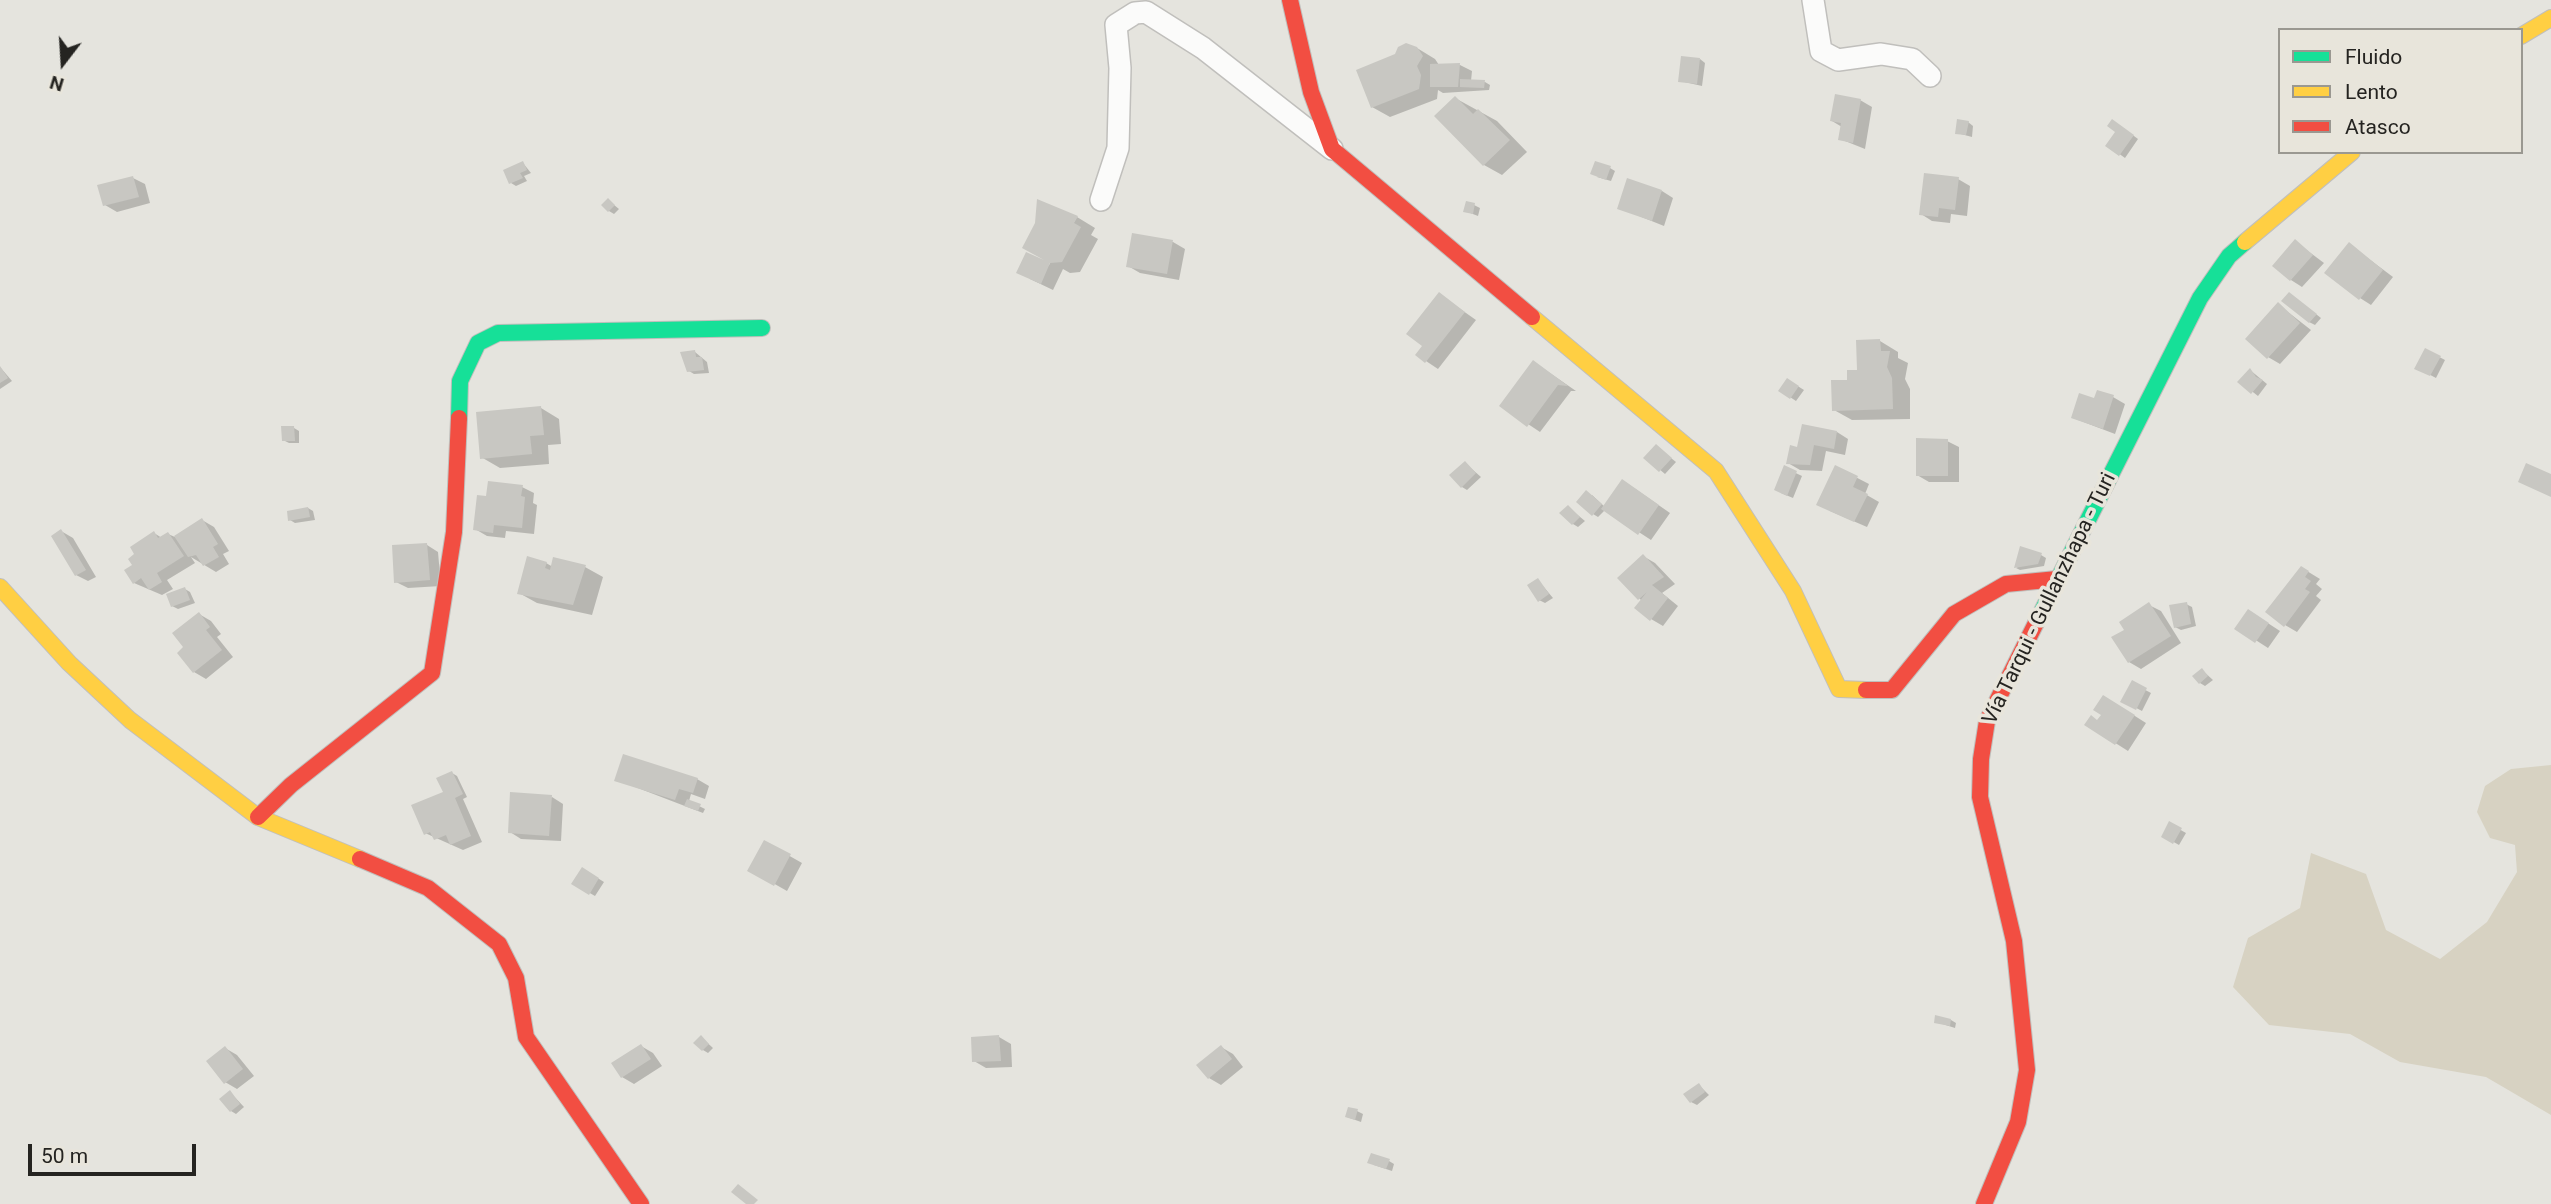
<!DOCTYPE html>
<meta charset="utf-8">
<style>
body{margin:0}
#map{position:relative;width:2551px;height:1204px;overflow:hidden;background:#e5e4de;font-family:Roboto,sans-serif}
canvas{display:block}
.legend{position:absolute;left:2278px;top:28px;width:245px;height:126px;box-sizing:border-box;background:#e8e5db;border:2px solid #9a9891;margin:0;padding:9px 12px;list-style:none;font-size:21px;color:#252421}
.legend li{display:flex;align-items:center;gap:14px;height:35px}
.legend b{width:35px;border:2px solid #9a9891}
.north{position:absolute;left:28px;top:28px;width:70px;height:70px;-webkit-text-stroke:5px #e8e5db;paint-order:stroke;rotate:197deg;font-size:19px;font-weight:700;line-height:28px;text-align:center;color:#252421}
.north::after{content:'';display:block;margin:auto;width:24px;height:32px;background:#252421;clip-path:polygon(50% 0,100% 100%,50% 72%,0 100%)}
.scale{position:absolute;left:28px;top:1144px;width:168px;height:32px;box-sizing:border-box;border:4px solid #252421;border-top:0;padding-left:9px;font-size:21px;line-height:24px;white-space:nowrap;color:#252421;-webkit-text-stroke:5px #e8e5db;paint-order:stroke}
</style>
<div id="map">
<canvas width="2551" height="1204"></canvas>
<ul class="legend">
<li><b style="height:9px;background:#16e098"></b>Fluido</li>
<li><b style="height:9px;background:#ffcf43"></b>Lento</li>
<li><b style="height:9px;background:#f24e42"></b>Atasco</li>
</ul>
<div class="north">N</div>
<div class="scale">50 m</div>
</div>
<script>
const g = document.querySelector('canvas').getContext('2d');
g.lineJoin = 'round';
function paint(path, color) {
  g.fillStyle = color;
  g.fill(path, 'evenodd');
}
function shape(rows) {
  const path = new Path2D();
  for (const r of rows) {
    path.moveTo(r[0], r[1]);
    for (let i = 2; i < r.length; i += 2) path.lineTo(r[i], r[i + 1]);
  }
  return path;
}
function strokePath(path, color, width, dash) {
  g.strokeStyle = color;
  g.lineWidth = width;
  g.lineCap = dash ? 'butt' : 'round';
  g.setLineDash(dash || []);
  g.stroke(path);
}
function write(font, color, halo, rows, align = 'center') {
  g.font = font + ' Roboto,sans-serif';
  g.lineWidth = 7;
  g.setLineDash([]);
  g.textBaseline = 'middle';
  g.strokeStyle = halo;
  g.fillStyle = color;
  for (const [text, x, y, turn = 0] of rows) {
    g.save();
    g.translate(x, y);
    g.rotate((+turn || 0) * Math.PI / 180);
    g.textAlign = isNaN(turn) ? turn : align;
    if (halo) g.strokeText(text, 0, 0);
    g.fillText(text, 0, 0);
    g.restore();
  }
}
const green = shape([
 [2551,765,2551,1115,2486,1077,2400,1062,2350,1034,2269,1025,2233,987,2248,938,2300,908,2311,853,2366,874,2386,930,2440,959,2487,922,2517,872,2515,845,2490,838,2477,812,2485,786,2511,769]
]);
const shadow = shape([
 [1417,48,1435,59,1439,65,1460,65,1472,71,1471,81,1485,82,1490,85,1489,90,1443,93,1438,90,1437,99,1390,117,1372,107,1396,56],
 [1700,59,1705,63,1702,86,1680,81],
 [1455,98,1497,121,1527,152,1502,175,1484,165],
 [1860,100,1872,107,1865,149,1840,139,1842,127,1832,121],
 [1968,122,1973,126,1972,137,1957,133],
 [2118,124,2138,139,2125,158,2107,145,2117,131],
 [523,163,531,173,524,176,527,181,516,186,511,183],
 [1610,168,1615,171,1611,181,1597,177],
 [133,178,145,184,150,203,117,212,105,205],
 [1958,179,1970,186,1967,216,1951,214,1950,223,1932,221,1921,214],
 [1662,191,1673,198,1664,226,1619,208],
 [608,200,619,209,614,214,609,211],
 [1474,205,1480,208,1478,216,1465,211],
 [1077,217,1095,228,1091,235,1098,239,1080,272,1070,273,1063,269,1053,290,1030,279,1049,265],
 [1133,235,1173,242,1185,249,1179,280,1140,273,1128,266],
 [2296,242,2324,263,2302,287,2291,280],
 [2349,244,2393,277,2371,305,2360,298],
 [1439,294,1476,320,1438,369,1417,355,1424,346],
 [2294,297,2321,318,2315,325,2309,322],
 [2279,305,2311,330,2280,364,2268,357],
 [1880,341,1898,352,1898,358,1908,363,1905,379,1910,389,1910,419,1852,420,1834,410,1849,381],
 [2426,350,2445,360,2436,378,2417,368],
 [695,352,707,362,709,373,694,374,689,371],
 [1534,362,1576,391,1571,391,1540,432,1501,406],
 [0,367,12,381,0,389],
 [2250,370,2267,384,2258,396,2240,382],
 [1788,380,1804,390,1796,401,1781,391],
 [2113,397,2125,404,2115,434,2073,418,2095,400],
 [541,408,559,419,561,444,548,445,549,464,500,468,481,457],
 [294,428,299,431,299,443,289,443,283,440],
 [1837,432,1848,439,1845,455,1826,451,1822,471,1800,470,1788,463,1799,449],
 [1947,441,1959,447,1959,482,1929,482,1917,475],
 [1656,446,1676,462,1665,474,1646,458],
 [1465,463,1481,477,1467,490,1462,487],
 [1836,467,1869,484,1865,494,1879,502,1867,527,1830,511],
 [1785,468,1802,476,1793,498,1781,493],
 [522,487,534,493,533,503,537,505,534,534,506,531,505,538,487,536,475,529,488,498],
 [1634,488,1670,513,1651,540,1605,510,1598,517,1593,514,1592,495,1605,507],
 [1568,507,1585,521,1578,527,1573,524],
 [308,508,313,511,315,520,295,523,290,520],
 [202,520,214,527,229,551,223,554,229,564,216,572,191,557,195,563,167,580,173,589,162,595,134,583,134,565,154,533,162,538,168,534,175,537],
 [61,531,73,538,96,577,88,581,76,575],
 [427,545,438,552,441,586,408,588,396,582],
 [2041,555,2046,558,2044,566,2020,570,2016,568],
 [1643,556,1655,563,1675,584,1662,593,1678,606,1663,626,1651,619,1642,601,1619,578],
 [546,563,553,567,585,567,603,577,592,615,537,603,519,593],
 [2302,568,2320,579,2316,584,2322,589,2316,596,2321,600,2297,632,2285,625],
 [1538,580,1553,598,1545,603,1539,600],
 [185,589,190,592,195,603,178,609,172,606],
 [2186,604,2192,607,2196,626,2181,630,2175,627],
 [2149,605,2161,611,2181,643,2141,669,2129,662],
 [199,614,211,621,221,634,217,637,233,657,206,679,194,672,186,648],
 [2260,618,2280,631,2268,648,2237,628],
 [2202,670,2213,680,2205,686,2200,683],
 [2132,683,2151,693,2142,711,2123,701],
 [2116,704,2146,723,2128,751,2087,725,2098,722],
 [452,773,457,776,467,797,463,799,482,842,463,850,425,833],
 [697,779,709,786,705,799,691,794,689,801,705,809,703,813,617,780],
 [552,797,563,804,561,841,521,839,510,832],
 [2170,824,2186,833,2179,845,2163,836],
 [765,842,802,863,787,891,750,870],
 [583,869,604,882,595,896,574,884],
 [1951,1020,1956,1023,1955,1028,1936,1022],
 [701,1037,713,1048,708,1053,703,1050],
 [999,1037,1011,1044,1012,1067,986,1068,974,1061],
 [641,1046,653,1053,662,1066,634,1084,622,1077],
 [1221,1047,1233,1054,1243,1067,1221,1085,1209,1078],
 [225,1048,237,1055,254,1076,237,1089,225,1082],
 [1699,1085,1709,1095,1697,1105,1691,1102],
 [230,1092,244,1107,236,1114,231,1111],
 [1357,1111,1363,1114,1361,1122,1347,1117],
 [1389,1161,1394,1164,1392,1171,1374,1165]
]);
const building = shape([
 [1406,43,1417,47,1423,56,1417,66,1421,75,1419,89,1371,108,1356,70,1395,54,1398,47],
 [1681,56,1700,58,1697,84,1678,82],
 [1460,63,1458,87,1430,87,1430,64],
 [1460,79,1485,80,1484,88,1460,87],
 [1835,94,1861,99,1853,143,1838,140,1841,123,1830,121],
 [1455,96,1473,114,1478,109,1510,140,1483,166,1434,116],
 [1957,119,1969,121,1966,135,1955,134],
 [2112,119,2134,135,2119,156,2105,146,2115,132,2107,126],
 [523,161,527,170,520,173,523,178,509,184,503,170],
 [1595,161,1611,166,1606,180,1590,174],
 [1924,173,1959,177,1955,210,1939,208,1938,217,1919,215],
 [133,176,139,197,103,206,97,185],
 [1627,178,1662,190,1652,221,1617,209],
 [608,198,615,205,608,212,601,205],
 [1037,199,1078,216,1074,223,1081,227,1062,262,1050,263,1041,284,1016,273,1026,252,1044,260,1022,248,1035,223],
 [1466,201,1475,203,1473,214,1463,212],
 [1132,233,1173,240,1167,274,1126,267],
 [2295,239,2313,255,2290,281,2272,266],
 [2349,242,2383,270,2359,300,2324,273],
 [1439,292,1465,312,1425,363,1415,355,1422,346,1406,334],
 [2289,292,2317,314,2309,323,2281,301],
 [2278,302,2300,323,2267,359,2245,339],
 [1880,339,1881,351,1890,351,1887,367,1892,378,1893,409,1832,411,1831,380,1847,380,1847,370,1857,370,1856,340],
 [2425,348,2441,356,2430,376,2414,369],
 [695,350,696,357,702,357,704,370,687,372,680,352],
 [1533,360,1568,386,1558,385,1527,427,1499,406],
 [0,366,8,378,0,383],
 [2250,368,2256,377,2263,380,2251,394,2237,382],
 [1787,378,1799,386,1790,399,1778,391],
 [2097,390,2114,395,2103,429,2071,418,2079,393,2094,398],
 [541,406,544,435,530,436,532,454,480,459,476,412],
 [1802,424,1837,431,1834,449,1814,445,1810,465,1786,464,1790,445,1797,447],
 [281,426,294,426,295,441,282,441],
 [1916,438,1948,439,1948,476,1916,476],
 [1656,444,1672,458,1659,472,1643,458],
 [1465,461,1476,473,1461,488,1449,475],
 [2526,463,2551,474,2551,497,2518,482],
 [1784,465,1797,471,1787,496,1774,490],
 [1835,465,1858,476,1853,487,1868,494,1854,522,1816,505],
 [1622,479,1659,505,1638,535,1601,509],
 [488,481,523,485,521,496,525,497,522,528,494,525,493,533,473,530,477,495,486,496],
 [1586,490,1602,504,1592,516,1576,502],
 [1568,505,1580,517,1572,525,1559,513],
 [308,507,310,517,288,521,287,511],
 [202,518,218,544,213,547,219,557,203,566,196,555,188,557,174,536],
 [61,529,86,570,75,576,51,536],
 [154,531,158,538,168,532,184,556,157,573,162,582,149,590,141,578,133,584,124,570,132,565,128,559,134,554,130,547],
 [427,543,430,580,394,583,392,545],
 [2020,546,2042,553,2038,564,2014,568],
 [1643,554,1664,577,1652,585,1668,598,1650,621,1634,608,1647,592,1638,600,1617,578],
 [527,556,547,562,545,568,550,570,553,557,586,565,573,605,517,594],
 [2301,566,2309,571,2305,577,2311,581,2305,589,2310,592,2284,627,2265,612],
 [1538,578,1549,594,1538,602,1527,585],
 [185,587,190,600,171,607,166,594],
 [2149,602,2171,636,2128,663,2111,637,2124,630,2119,622],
 [2187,602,2191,624,2174,628,2169,605],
 [2248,609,2269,623,2255,643,2234,629],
 [199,612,210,627,206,630,222,650,193,673,177,653,183,647,172,633],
 [2202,668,2208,676,2199,684,2192,676],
 [2132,680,2147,688,2136,710,2120,702],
 [2103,695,2135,715,2115,745,2084,725,2091,715,2097,720,2101,715,2093,710],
 [623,754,698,778,693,793,679,789,675,800,614,781],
 [452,771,463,794,455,798,471,836,450,845,446,835,434,840,430,832,424,835,411,805,443,792,436,778],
 [510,792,552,795,549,836,508,833],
 [687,799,701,804,698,811,684,806],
 [2169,821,2182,828,2173,844,2161,837],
 [764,840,791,854,774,886,747,871],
 [582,867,599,878,589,895,571,884],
 [1935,1015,1951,1019,1950,1026,1934,1023],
 [701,1035,709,1044,702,1051,693,1043],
 [999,1035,1001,1061,972,1062,971,1037],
 [641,1044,651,1059,621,1078,611,1063],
 [1221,1045,1232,1059,1208,1079,1196,1065],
 [225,1046,243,1069,224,1084,206,1061],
 [1699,1083,1705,1092,1690,1103,1683,1094],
 [230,1090,240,1104,230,1112,219,1099],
 [1348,1107,1358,1109,1355,1120,1345,1117],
 [1371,1153,1390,1159,1386,1169,1367,1163],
 [738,1184,758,1200,754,1204,746,1204,731,1192]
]);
const street = shape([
 [1813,0,1821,51,1838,60,1881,54,1912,59,1930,76],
 [1101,200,1118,148,1120,68,1116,25,1135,13,1146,12,1203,48,1332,149]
]);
const fast = shape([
 [459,418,460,381,478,343,498,333,762,328],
 [2036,623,2200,298,2229,256,2245,242]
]);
const slow = shape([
 [2521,36,2551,18],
 [2245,242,2352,152],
 [1532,317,1716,471,1793,591,1839,689,1866,690],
 [0,587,69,663,130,720,258,817,360,859]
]);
const jam = shape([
 [1290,0,1311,92,1332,149,1532,317],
 [1866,690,1892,690,1954,614,2006,584,2057,579],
 [258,817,291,785,432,673,454,532,459,418],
 [360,859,428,888,499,944,516,978,526,1037,641,1204],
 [1984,1204,2018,1122,2027,1070,2014,941,1980,797,1981,759,1987,721,2036,623]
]);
const streetNames = [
 ["Vía Tarqui - Gullanzhapa - Turi",2050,599,-64]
];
paint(green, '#d7d2c2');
paint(shadow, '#0003');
paint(building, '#c8c7c2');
strokePath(street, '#c0bfbc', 24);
strokePath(fast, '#c0bfbc', 18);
strokePath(slow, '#c0bfbc', 18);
strokePath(jam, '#c0bfbc', 18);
strokePath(street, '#fbfbfa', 21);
strokePath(fast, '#16e098', 16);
strokePath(slow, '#ffcf43', 16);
strokePath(jam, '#f24e42', 16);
write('21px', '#252421', '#e8e5db', streetNames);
</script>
